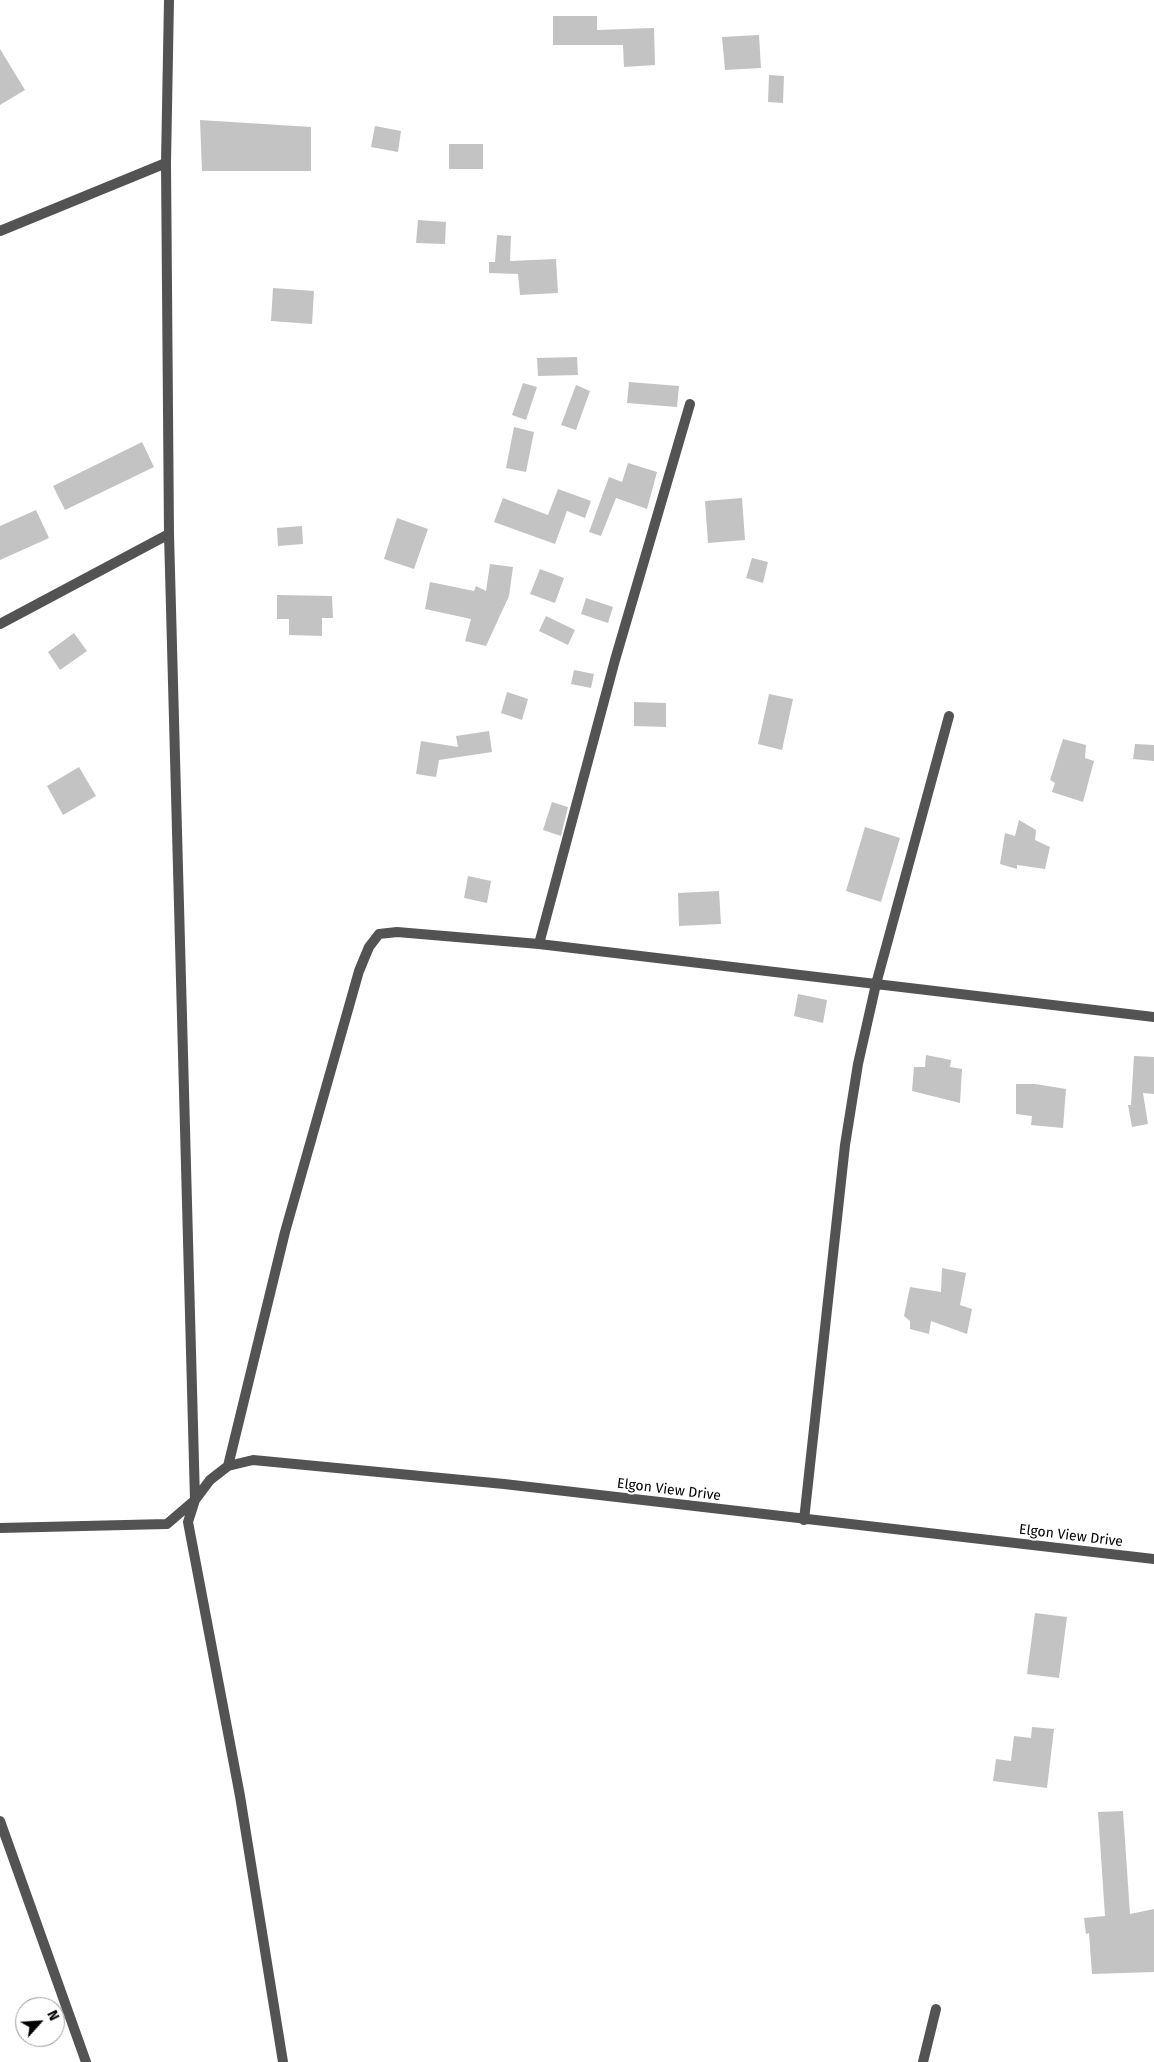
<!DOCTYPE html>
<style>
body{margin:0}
#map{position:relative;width:1154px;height:2062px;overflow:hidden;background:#fff;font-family:"Fira Sans",sans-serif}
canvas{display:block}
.north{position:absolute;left:15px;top:1997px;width:50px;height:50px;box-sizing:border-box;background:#fff;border:1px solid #999;border-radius:50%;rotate:64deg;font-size:14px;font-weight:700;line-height:20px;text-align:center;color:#000}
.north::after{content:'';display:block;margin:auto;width:18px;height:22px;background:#000;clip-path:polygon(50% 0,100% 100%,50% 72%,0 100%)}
</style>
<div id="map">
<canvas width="1154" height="2062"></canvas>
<div class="north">N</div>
</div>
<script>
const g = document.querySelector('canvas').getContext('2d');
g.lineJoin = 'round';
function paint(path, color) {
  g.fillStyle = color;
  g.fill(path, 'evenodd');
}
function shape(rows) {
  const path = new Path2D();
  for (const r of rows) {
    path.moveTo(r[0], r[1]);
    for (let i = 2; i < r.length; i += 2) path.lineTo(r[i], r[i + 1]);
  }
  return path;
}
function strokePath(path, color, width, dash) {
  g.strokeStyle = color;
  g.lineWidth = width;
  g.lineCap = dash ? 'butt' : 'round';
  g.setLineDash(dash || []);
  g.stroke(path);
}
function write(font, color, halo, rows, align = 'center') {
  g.font = font + ' "Fira Sans",sans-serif';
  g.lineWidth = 4;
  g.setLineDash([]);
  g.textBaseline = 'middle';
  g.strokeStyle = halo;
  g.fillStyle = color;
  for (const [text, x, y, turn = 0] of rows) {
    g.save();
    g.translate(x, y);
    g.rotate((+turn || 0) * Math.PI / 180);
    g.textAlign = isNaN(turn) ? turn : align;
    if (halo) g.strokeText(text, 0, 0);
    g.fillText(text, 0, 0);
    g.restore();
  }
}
const building = shape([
 [553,16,597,16,597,30,654,28,655,65,624,67,623,45,553,45],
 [759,35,761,68,725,70,722,37],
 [0,49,25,90,0,105],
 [769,75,784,76,783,103,768,102],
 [200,120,311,127,311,171,202,171],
 [375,126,401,131,398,152,371,147],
 [449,144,483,144,483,169,449,169],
 [418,220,446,222,445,244,416,243],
 [497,235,511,236,510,261,556,259,558,293,520,295,518,274,489,273,489,262,495,262],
 [273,288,314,291,312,324,271,321],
 [577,357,578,375,538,376,537,358],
 [629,382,679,386,677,407,627,403],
 [523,383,537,387,526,420,512,415],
 [576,385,590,391,576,430,561,425],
 [514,427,534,432,526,472,506,468],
 [142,442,154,467,65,510,53,486],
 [628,463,657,472,647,509,616,498,601,536,589,532,609,477,622,482],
 [558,489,591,501,585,518,567,511,555,544,494,522,503,498,548,515],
 [742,498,745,540,708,543,705,501],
 [36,510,49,538,0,560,0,526],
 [397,518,428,529,414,569,384,559],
 [302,526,303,544,278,546,277,528],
 [752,558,768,562,763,583,746,578],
 [490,564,513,567,509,596,486,646,465,641,471,619,425,609,430,582,474,591,476,586,486,591],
 [540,569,564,578,555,603,530,594],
 [277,595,332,596,333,618,322,618,322,636,289,635,289,619,277,619],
 [586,598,613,607,608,623,581,614],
 [546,616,575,630,568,645,539,631],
 [74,633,87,651,60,670,48,652],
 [574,670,594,674,591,688,571,684],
 [507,692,528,699,522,720,501,713],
 [769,694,793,699,782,750,758,744],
 [634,702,666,703,666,727,634,726],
 [489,731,492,752,439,760,436,777,416,774,421,741,458,747,456,736],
 [1063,739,1086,745,1085,758,1094,761,1083,802,1052,792,1055,783,1050,780],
 [1135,744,1154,745,1154,761,1133,759],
 [79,767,96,796,63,815,47,786],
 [552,802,568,807,561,836,543,830],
 [1019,820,1036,830,1035,840,1050,847,1045,869,1017,865,1017,869,1000,864,1005,833,1015,836],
 [865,827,900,838,881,902,846,891],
 [468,876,491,881,487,903,464,898],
 [719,891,721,924,679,926,678,893],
 [798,994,827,1000,823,1023,794,1016],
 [926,1055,951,1060,950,1067,962,1069,960,1103,912,1091,914,1067,925,1067],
 [1134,1056,1154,1057,1154,1094,1143,1093,1148,1124,1132,1127,1128,1105,1131,1105],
 [1016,1084,1035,1084,1066,1089,1063,1128,1031,1125,1032,1116,1016,1114],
 [942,1268,966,1273,960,1305,972,1309,967,1334,931,1321,929,1334,910,1329,910,1321,904,1316,910,1287,941,1292],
 [1035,1613,1067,1617,1059,1678,1027,1674],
 [1032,1727,1054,1729,1047,1788,993,1781,996,1759,1011,1761,1014,1736,1031,1738],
 [1123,1811,1130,1914,1154,1909,1154,1972,1092,1974,1089,1933,1086,1934,1084,1918,1105,1916,1098,1812]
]);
const minor = shape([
 [169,0,166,163,169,534,195,1500,188,1522,240,1796,283,2062],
 [0,231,166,163],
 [0,624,169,534],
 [539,944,615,660,690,404],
 [228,1466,285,1232,359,971,369,947,379,934,397,932,539,944,1154,1017],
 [804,1520,845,1145,858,1064,876,984,949,716],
 [0,1528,167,1524,195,1500,210,1480,228,1466,253,1460,504,1484,1154,1559],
 [0,1821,86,2062],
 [923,2062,936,2009]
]);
const streetNames = [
 ["Elgon View Drive",669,1490,7],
 ["Elgon View Drive",1071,1536,7]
];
paint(building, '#c3c3c3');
strokePath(minor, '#535353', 10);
write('14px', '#000', '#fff', streetNames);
</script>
